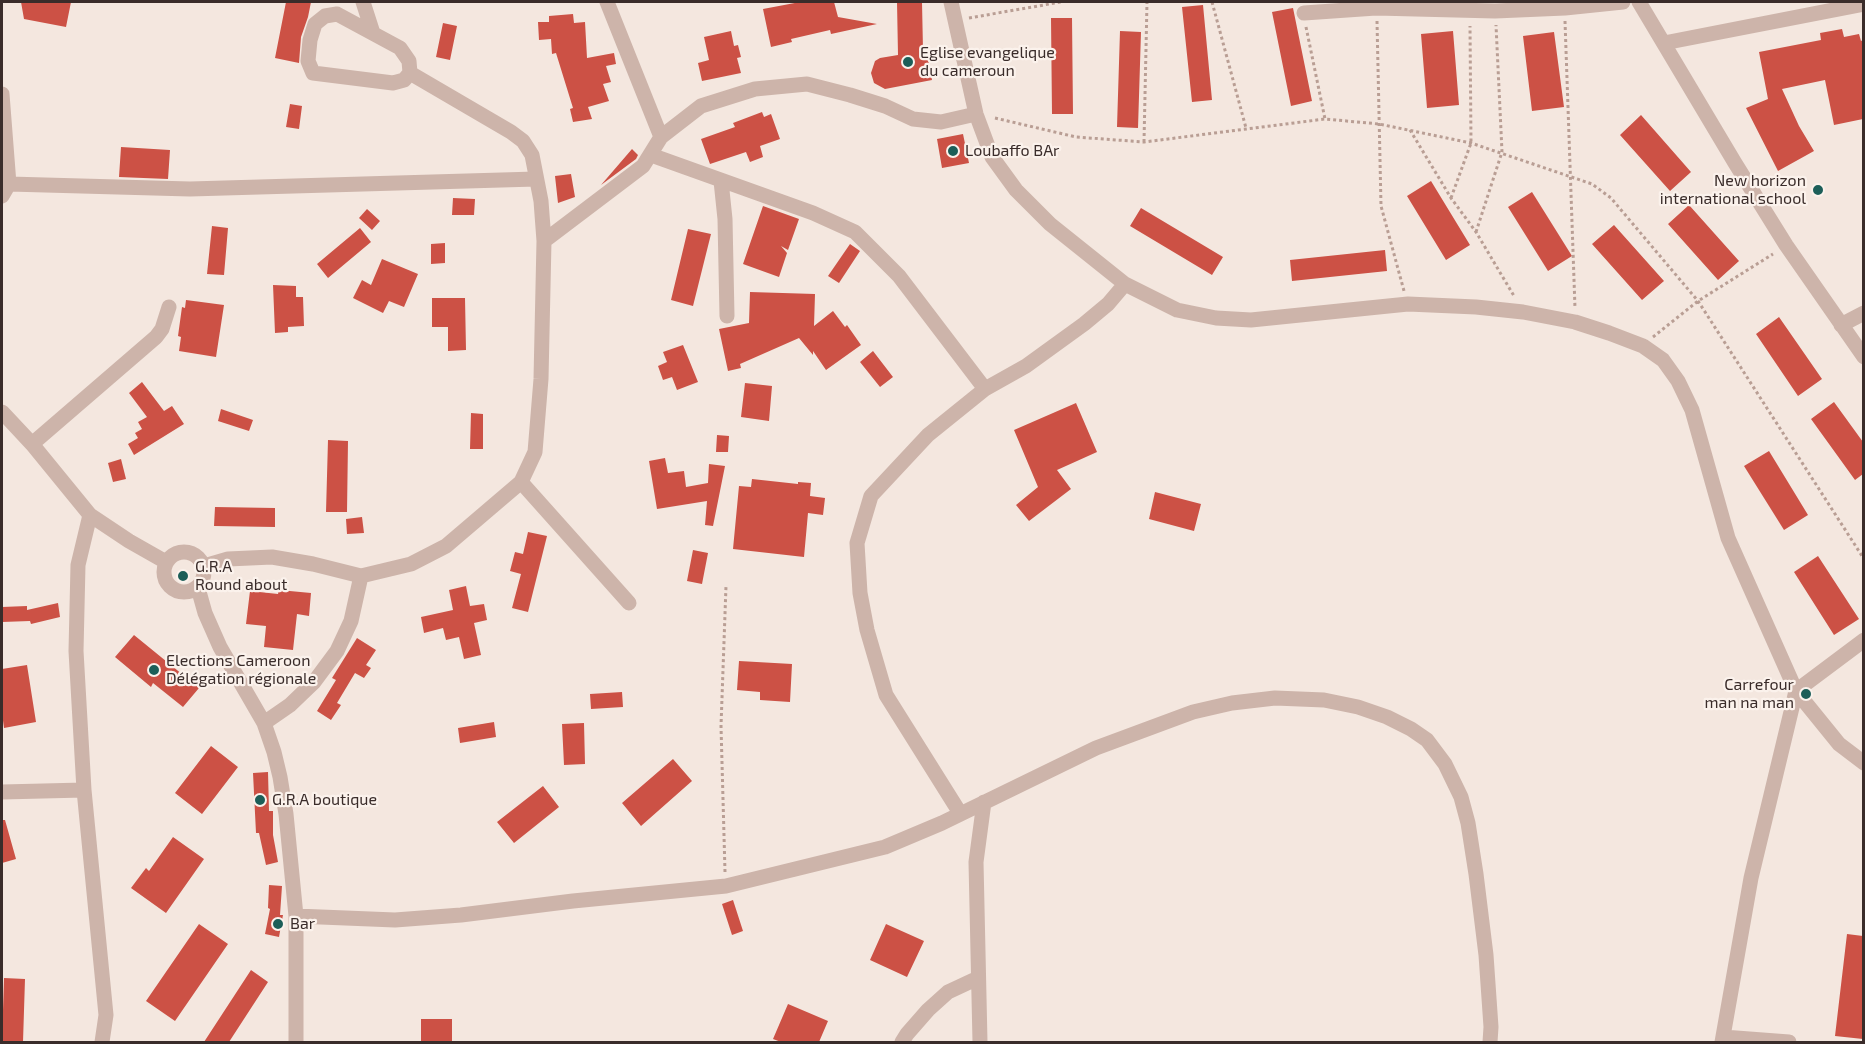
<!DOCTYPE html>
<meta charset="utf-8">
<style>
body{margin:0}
#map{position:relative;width:1865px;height:1044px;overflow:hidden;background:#f4e7df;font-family:"Exo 2",sans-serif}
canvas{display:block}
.frame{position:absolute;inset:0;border:3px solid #3a2c2a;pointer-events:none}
</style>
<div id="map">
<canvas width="1865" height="1044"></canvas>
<div class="frame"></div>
</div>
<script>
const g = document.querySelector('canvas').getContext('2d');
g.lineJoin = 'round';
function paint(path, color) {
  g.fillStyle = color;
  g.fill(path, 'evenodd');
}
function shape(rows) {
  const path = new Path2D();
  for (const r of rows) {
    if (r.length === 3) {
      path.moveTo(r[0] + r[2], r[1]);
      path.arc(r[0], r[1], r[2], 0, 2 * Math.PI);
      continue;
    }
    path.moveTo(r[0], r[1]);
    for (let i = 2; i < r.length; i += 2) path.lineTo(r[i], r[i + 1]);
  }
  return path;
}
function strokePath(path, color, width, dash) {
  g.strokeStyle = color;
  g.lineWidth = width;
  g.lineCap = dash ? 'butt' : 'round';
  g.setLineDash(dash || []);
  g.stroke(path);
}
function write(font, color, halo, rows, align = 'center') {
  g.font = font + ' "Exo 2",sans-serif';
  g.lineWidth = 4.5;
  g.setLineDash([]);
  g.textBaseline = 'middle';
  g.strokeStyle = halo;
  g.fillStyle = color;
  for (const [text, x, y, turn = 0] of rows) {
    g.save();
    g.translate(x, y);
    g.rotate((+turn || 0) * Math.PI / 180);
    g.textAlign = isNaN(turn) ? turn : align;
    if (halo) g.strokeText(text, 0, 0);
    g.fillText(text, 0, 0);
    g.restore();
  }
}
const building = shape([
 [21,2,71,2,66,27,24,19],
 [286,2,311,2,308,17,301,37,299,63,275,58],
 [800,2,834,2,838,17,877,24,831,34,830,30,791,39,792,42,771,47,763,9],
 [897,2,922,2,923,50,926,49,932,80,885,89,874,83,871,73,875,61,880,58,898,55],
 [1203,5,1212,100,1192,102,1182,7],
 [1293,8,1312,101,1291,106,1272,12],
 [573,14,574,23,585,22,587,58,614,53,616,64,606,66,611,82,603,84,609,101,588,107,592,119,573,122,570,109,573,108,556,53,552,54,551,39,539,40,538,22,549,22,549,16],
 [1051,18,1072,18,1073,114,1052,114],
 [443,23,457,26,450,60,436,57],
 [1842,29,1844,37,1859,34,1861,41,1863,40,1863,119,1834,125,1825,80,1782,89,1799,126,1814,151,1778,171,1746,108,1768,99,1759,52,1821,40,1820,33],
 [731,31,734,46,738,45,741,57,737,58,741,73,702,81,698,63,709,60,704,37],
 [1120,31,1141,32,1138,128,1117,127],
 [1453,31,1459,105,1427,108,1421,34],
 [1554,32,1564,107,1532,111,1523,36],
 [290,104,302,106,299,129,286,127],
 [762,112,764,117,771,114,780,139,760,146,763,157,750,162,746,152,710,164,701,139,735,127,733,123],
 [1641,115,1691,172,1670,191,1620,135],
 [963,134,969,163,942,168,937,139],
 [121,147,170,150,168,179,119,177],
 [632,149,638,155,636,159,601,185],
 [571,174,575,197,558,203,555,176],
 [1431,181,1470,245,1446,260,1407,196],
 [1532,192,1572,256,1548,271,1508,207],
 [453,198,475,199,474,215,452,215],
 [1689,205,1739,261,1718,280,1668,224],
 [763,206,799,219,788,250,781,246,787,253,779,277,743,264],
 [1141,208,1223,257,1212,275,1130,226],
 [367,209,380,221,372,230,359,218],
 [1614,225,1664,281,1642,300,1592,244],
 [212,226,228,228,224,275,207,274],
 [360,228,371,242,328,278,317,264],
 [688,229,711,234,693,306,671,300],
 [445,243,445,263,431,264,431,244],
 [850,244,860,251,839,283,828,276],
 [1385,250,1387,271,1292,281,1290,260],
 [382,259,418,274,404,307,389,301,383,313,353,298,362,280,371,285],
 [273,285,296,286,296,297,303,297,304,326,288,327,288,332,275,333],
 [750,292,815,294,814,326,833,311,845,327,847,325,861,345,826,370,813,351,813,355,799,338,740,364,741,368,728,371,719,329,749,323],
 [432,298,465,298,466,350,448,351,448,327,432,327],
 [186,300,224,305,216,357,179,351,181,337,178,336,182,307,185,308],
 [1779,317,1822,379,1798,396,1756,334],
 [683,345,698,382,677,390,672,377,663,380,658,366,667,362,663,352],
 [873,351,893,377,880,387,860,362],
 [142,382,164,411,172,406,184,424,134,455,128,444,138,438,135,433,142,429,138,422,147,417,129,393],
 [745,383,772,386,769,421,741,417],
 [1834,402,1863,442,1863,474,1855,480,1811,419],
 [1076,403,1097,452,1057,470,1071,489,1029,521,1016,505,1038,487,1014,430],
 [221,409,253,420,249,431,218,421],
 [471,413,483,414,483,449,470,449],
 [717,435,729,436,728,452,716,452],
 [328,440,348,441,347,512,326,512],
 [1769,451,1808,515,1784,530,1744,466],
 [665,458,668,473,684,471,686,487,708,483,709,464,725,466,713,526,705,525,707,501,657,509,649,461],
 [121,459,126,479,113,482,108,463],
 [752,479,798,484,798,482,811,483,810,496,825,498,823,515,808,513,804,557,733,549,739,486,751,487],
 [1155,492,1201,504,1194,531,1149,519],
 [215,507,275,508,275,527,214,526],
 [362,517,364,533,347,534,346,519],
 [528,532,547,536,528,612,512,608,521,574,510,571,515,552,523,554],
 [693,550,708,553,702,584,687,581],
 [1818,556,1859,619,1834,635,1794,572],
 [466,586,470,606,484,604,487,620,474,623,481,655,464,659,459,637,446,640,443,628,424,633,421,617,453,610,449,590],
 [279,590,311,593,309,616,297,614,293,650,264,647,266,626,246,624,250,591,278,594],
 [58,603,60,617,31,624,30,621,2,622,2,607,27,606,27,610],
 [134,635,199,688,183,707,153,683,151,687,115,657],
 [357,638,376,650,366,665,371,668,364,678,355,673,337,703,341,705,331,720,317,711,336,680,332,678],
 [739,661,792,664,790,702,760,700,760,692,737,690],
 [27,665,36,722,4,728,2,713,2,669],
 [622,692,623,707,591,709,590,694],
 [494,722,496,737,460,743,458,728],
 [584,723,585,764,564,765,562,724],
 [211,746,238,767,202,814,175,793],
 [673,759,692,781,641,826,622,803],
 [268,772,269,811,273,811,273,835,278,862,266,865,259,833,256,833,253,773],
 [543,786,559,807,514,843,497,822],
 [2,820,5,820,16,859,2,863],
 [173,837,204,859,166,913,131,888,146,868,149,871],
 [269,885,282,886,280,915,283,915,279,937,265,934,270,909,268,908],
 [733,900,743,931,732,935,722,904],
 [199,924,228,944,175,1021,146,1001],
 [886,924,924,941,907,977,870,960],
 [1847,934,1863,936,1863,1039,1835,1036],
 [251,970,268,982,229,1042,204,1042],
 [4,978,25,979,23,1042,2,1042],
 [788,1004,828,1021,819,1042,781,1042,773,1039],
 [421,1019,452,1019,452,1042,421,1042]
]);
const path = shape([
 [1212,2,1246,128],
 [969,18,1061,2],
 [1377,21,1381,206,1404,291],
 [1565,21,1575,308],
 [1306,27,1325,119],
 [995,118,1076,137,1144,142,1325,119,1379,124,1471,143,1592,184,1611,198,1698,301,1864,559],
 [1410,130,1451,198,1476,232,1514,296],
 [1144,142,1147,2],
 [1451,198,1471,143,1470,26],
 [1476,232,1502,152,1496,25],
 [1653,337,1698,301,1773,254],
 [725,872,721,726,726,586]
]);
const minor = shape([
 [363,2,373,33],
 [607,2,661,137],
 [951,2,976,114,992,157,1016,190,1050,224,1125,284,1177,310,1216,318,1251,320,1408,304,1476,307,1523,312,1575,322,1609,333,1643,346,1663,360,1678,381,1692,410,1728,538,1796,691,1839,744,1864,763],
 [1639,2,1735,163,1786,245,1864,357],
 [1304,13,1376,8,1495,11,1565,8,1623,2],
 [337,14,400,48,409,61,410,73,404,80,393,83,313,73,308,61,310,40,315,24,325,16,337,14],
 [1664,43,1864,4],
 [2,94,9,184,2,196],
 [651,155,813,213,855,232,899,276,985,389],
 [721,181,725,219,727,316],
 [9,184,190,189,536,179],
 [544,241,643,166,661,137,701,106,755,89,807,84,850,95,885,106,913,119,941,122,976,114],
 [1841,325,1864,313],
 [2,412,32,444,90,515,129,541,166,562],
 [32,444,156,337,162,329,169,307],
 [521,482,629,603],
 [90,515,78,565,76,651,84,790,106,1015,102,1042],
 [184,572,20],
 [204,566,228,559,272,557,313,564,361,576,411,564,446,546,521,482,535,452,541,379,544,241,541,201,532,155,523,141,511,132,410,73],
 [198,588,205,613,220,647,264,723,274,752,280,777,286,814,296,916,395,920,461,915,573,901,726,886,885,847,942,823,1096,748,1193,712,1232,703,1275,698,1324,700,1358,707,1387,717,1411,729,1427,740,1445,764,1461,797,1468,823,1476,874,1486,955,1491,1027,1490,1042],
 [264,723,290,705,314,682,337,651,351,621,361,576],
 [2,792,84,790],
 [960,813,886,695,867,630,860,593,857,543,871,496,928,435,985,389,1026,366,1084,324,1108,304,1125,284],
 [296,916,296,1042],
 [1723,1037,1789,1042],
 [902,1042,907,1034,928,1010,948,992,978,978],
 [980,1042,976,862,984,802],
 [1722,1042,1751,878,1796,691,1864,640]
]);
const markers = [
 [908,62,6,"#1c5e58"],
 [953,151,6,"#1c5e58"],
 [1818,190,6,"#1c5e58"],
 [183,576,6,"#1c5e58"],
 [154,670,6,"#1c5e58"],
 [1806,694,6,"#1c5e58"],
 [260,800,6,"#1c5e58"],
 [278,924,6,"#1c5e58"]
];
const poiNames = [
 ["Eglise evangelique",920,53],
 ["du cameroun",920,71],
 ["Loubaffo BAr",965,151],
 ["New horizon",1806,181,"right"],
 ["international school",1806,199,"right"],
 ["G.R.A",195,567],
 ["Round about",195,585],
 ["Elections Cameroon",166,661],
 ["Délégation régionale",166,679],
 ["Carrefour",1794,685,"right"],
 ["man na man",1794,703,"right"],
 ["G.R.A boutique",272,800],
 ["Bar",290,924]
];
paint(building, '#cc5145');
strokePath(path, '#b99e94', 3, [3, 3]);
strokePath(minor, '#cdb4aa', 15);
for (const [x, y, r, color] of markers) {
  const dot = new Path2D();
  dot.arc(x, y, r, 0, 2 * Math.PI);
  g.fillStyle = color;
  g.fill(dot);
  strokePath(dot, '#fbf2ec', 2);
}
write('16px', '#3a2c2a', '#fbf2ec', poiNames, 'left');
</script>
